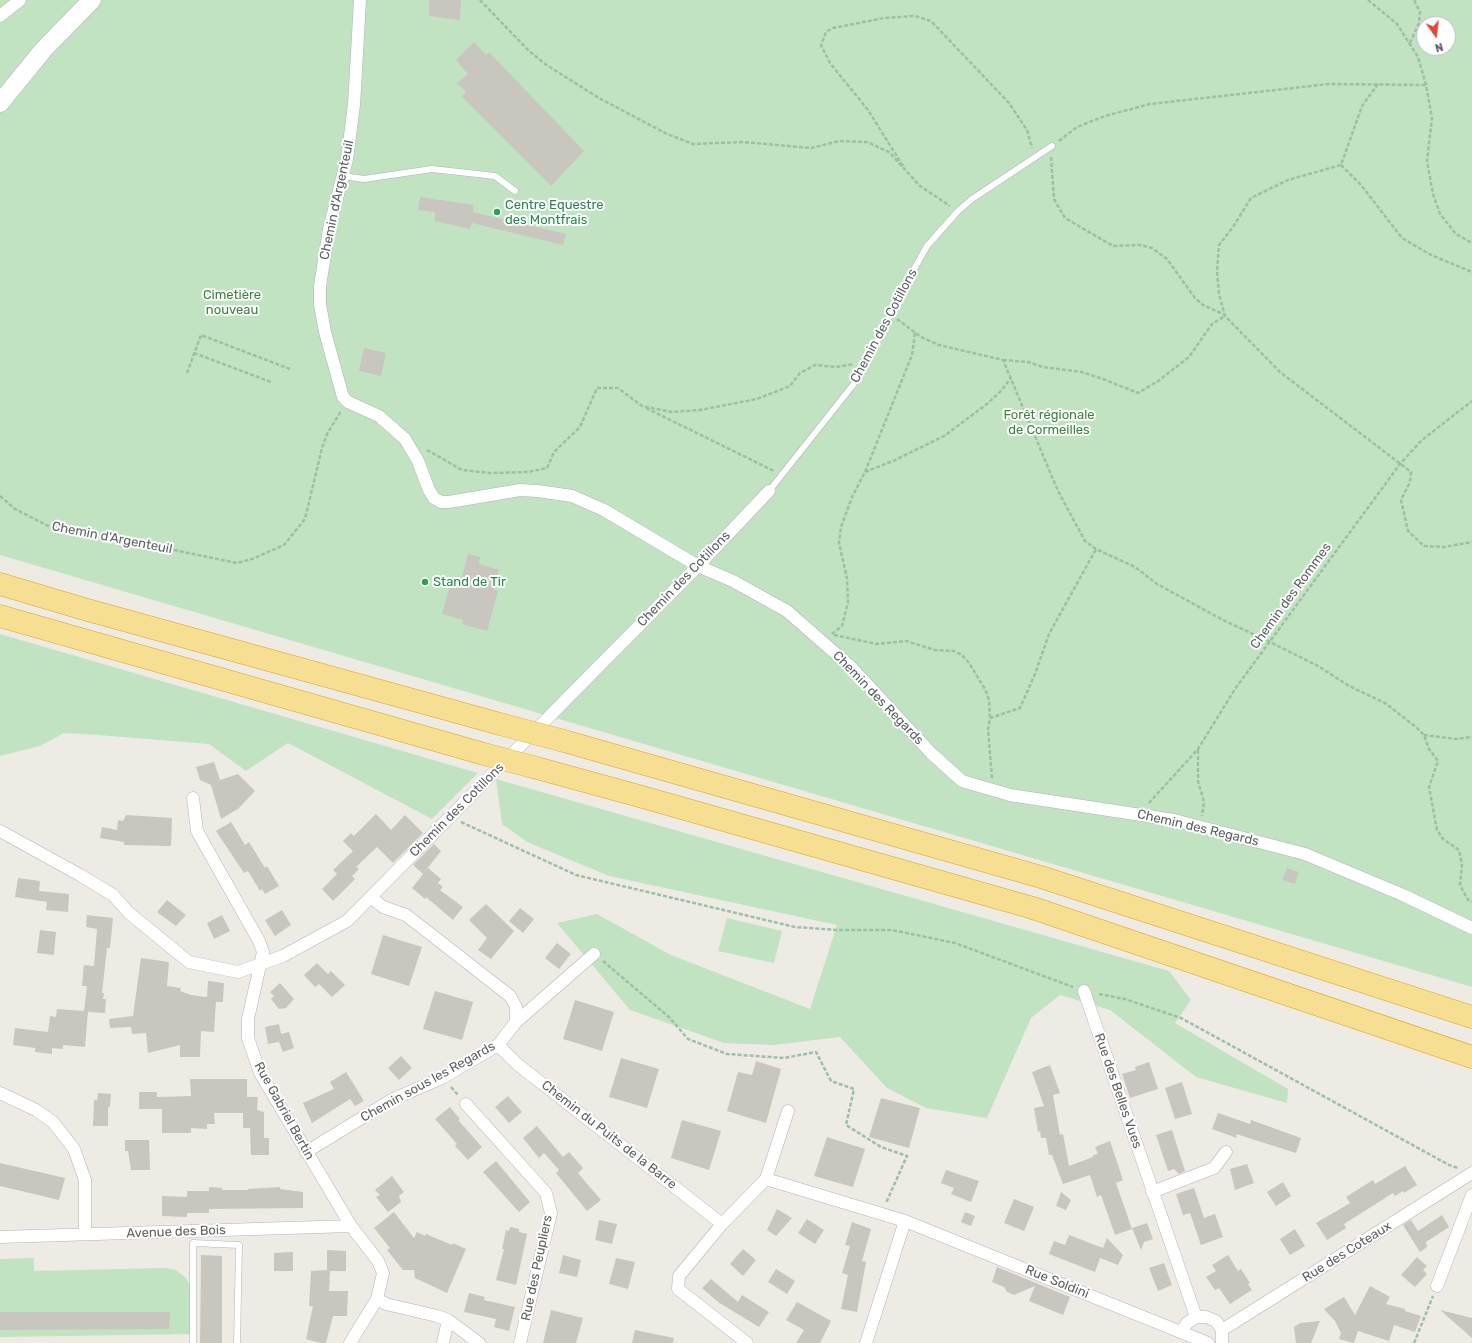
<!DOCTYPE html>
<meta charset="utf-8">
<style>
body{margin:0}
#map{position:relative;width:1472px;height:1343px;overflow:hidden;background:#edebe4;font-family:Rubik,sans-serif}
canvas{display:block}
.north{position:absolute;left:1416px;top:16px;width:40px;height:40px;box-sizing:border-box;background:#fff;border:1px solid #bebfc1;border-radius:50%;rotate:165deg;font-size:11px;font-weight:700;line-height:16px;text-align:center;color:#5c5f63}
.north::after{content:'';display:block;margin:auto;width:14px;height:18px;background:#de4839;clip-path:polygon(50% 0,100% 100%,50% 72%,0 100%)}
</style>
<div id="map">
<canvas width="1472" height="1343"></canvas>
<div class="north">N</div>
</div>
<script>
const g = document.querySelector('canvas').getContext('2d');
g.lineJoin = 'round';
function paint(path, color) {
  g.fillStyle = color;
  g.fill(path, 'evenodd');
}
function shape(rows) {
  const path = new Path2D();
  for (const r of rows) {
    path.moveTo(r[0], r[1]);
    for (let i = 2; i < r.length; i += 2) path.lineTo(r[i], r[i + 1]);
  }
  return path;
}
function strokePath(path, color, width, dash) {
  g.strokeStyle = color;
  g.lineWidth = width;
  g.lineCap = dash ? 'butt' : 'round';
  g.setLineDash(dash || []);
  g.stroke(path);
}
function write(font, color, halo, rows, align = 'center') {
  g.font = font + ' Rubik,sans-serif';
  g.lineWidth = 4;
  g.setLineDash([]);
  g.textBaseline = 'middle';
  g.strokeStyle = halo;
  g.fillStyle = color;
  for (const [text, x, y, turn = 0] of rows) {
    g.save();
    g.translate(x, y);
    g.rotate((+turn || 0) * Math.PI / 180);
    g.textAlign = isNaN(turn) ? turn : align;
    if (halo) g.strokeText(text, 0, 0);
    g.fillText(text, 0, 0);
    g.restore();
  }
}
const green = shape([
 [0,0,1472,0,1472,987,0,555],
 [1424,24,1448,24,1448,48,1424,48],
 [0,634,478,773,432,819,288,743,246,771,209,744,98,735,64,733,40,746,0,756],
 [496,779,1169,971,1191,1000,1175,1023,1288,1089,1287,1103,1196,1077,1110,1010,1060,995,1031,1018,987,1118,926,1108,887,1088,840,1037,774,1045,724,1043,630,1010,557,923,597,914,671,955,810,1009,837,925,609,876,527,842,502,824],
 [727,918,782,931,774,963,718,951],
 [34,1258,34,1271,165,1268,176,1270,186,1278,193,1292,193,1334,0,1337,0,1259]
]);
const building = shape([
 [429,0,461,0,460,20,429,16],
 [474,42,486,55,489,52,584,151,551,186,462,97,466,92,457,83,468,74,456,60],
 [420,197,474,205,473,212,566,234,563,245,472,223,470,229,435,221,435,212,418,210],
 [364,348,386,353,381,376,359,371],
 [468,554,480,557,479,564,499,570,494,590,498,591,487,631,462,624,463,620,442,614,452,578,461,581],
 [214,762,220,780,238,774,255,791,238,809,221,819,211,785,200,780,196,767],
 [376,814,391,830,405,815,423,833,393,863,377,847,356,867,359,869,352,876,355,879,333,901,322,889,337,874,333,870,353,851,343,841,351,833,354,836],
 [126,815,172,818,171,846,124,845,124,842,100,838,102,827,117,830,118,820,123,821],
 [231,822,245,845,249,842,265,868,267,866,279,886,265,894,262,889,260,891,248,871,244,873,216,831],
 [434,844,441,851,423,874,413,865],
 [428,868,441,879,438,883,443,887,440,890,463,907,453,920,426,897,425,899,412,888],
 [1287,868,1299,872,1295,884,1282,880],
 [18,878,40,881,39,891,69,894,68,912,46,910,47,902,15,897],
 [167,900,186,915,176,926,157,912],
 [486,904,514,931,491,959,478,950,487,938,469,920],
 [520,908,534,919,523,933,509,921],
 [282,910,291,925,275,936,265,920],
 [87,915,113,918,110,948,107,948,102,993,104,993,103,999,106,999,105,1013,88,1012,85,1047,63,1045,63,1049,52,1048,52,1054,35,1052,35,1048,13,1045,15,1028,48,1032,50,1016,56,1017,57,1009,84,1011,87,986,82,986,84,965,94,966,97,929,86,927],
 [222,915,230,931,214,939,207,923],
 [40,930,56,932,54,955,37,953],
 [383,935,422,947,409,986,371,974],
 [557,943,571,954,559,969,545,958],
 [141,958,169,962,167,986,181,988,180,991,191,995,207,997,208,981,224,983,223,1002,216,1002,214,1032,201,1031,200,1057,180,1057,180,1045,148,1053,146,1033,132,1034,131,1027,110,1028,109,1019,133,1016],
 [317,963,328,974,331,971,345,985,332,997,319,984,315,987,304,975],
 [280,983,294,999,286,1008,279,1009,271,999,274,996,270,992],
 [435,991,473,1002,462,1040,423,1029],
 [575,1000,614,1012,602,1051,563,1039],
 [279,1024,281,1034,289,1032,294,1048,283,1052,279,1042,268,1044,265,1027],
 [401,1056,412,1068,399,1080,388,1068],
 [621,1058,659,1069,647,1108,609,1097],
 [756,1061,781,1069,766,1123,727,1111,738,1072,752,1075],
 [1149,1062,1158,1089,1130,1098,1122,1074,1136,1070,1135,1067],
 [1050,1065,1060,1093,1053,1095,1060,1135,1063,1134,1069,1166,1093,1157,1093,1155,1098,1154,1095,1147,1110,1141,1123,1180,1116,1183,1132,1229,1115,1235,1101,1195,1097,1197,1090,1175,1063,1184,1052,1155,1049,1155,1046,1138,1041,1138,1040,1131,1038,1132,1034,1108,1044,1106,1032,1072],
 [346,1072,364,1101,355,1106,350,1099,312,1123,303,1103,334,1089,330,1082],
 [190,1079,247,1079,247,1097,258,1097,257,1110,264,1112,264,1138,269,1138,269,1155,251,1155,250,1128,243,1128,243,1113,214,1113,215,1124,207,1124,207,1129,191,1128,191,1133,162,1133,162,1109,139,1109,139,1092,157,1092,157,1097,191,1096],
 [1182,1082,1192,1114,1175,1119,1165,1088],
 [98,1093,111,1094,110,1107,108,1107,108,1126,93,1126,94,1100,97,1100],
 [508,1096,522,1112,509,1123,495,1107],
 [881,1098,920,1108,909,1148,869,1137],
 [450,1107,460,1119,458,1120,482,1147,468,1160,455,1146,457,1144,435,1119],
 [1218,1113,1250,1124,1251,1120,1301,1138,1296,1153,1236,1134,1237,1138,1212,1129],
 [682,1120,721,1131,709,1170,671,1158],
 [537,1126,563,1157,569,1152,583,1168,578,1173,601,1200,587,1211,556,1173,559,1170,544,1153,539,1158,523,1138],
 [1172,1130,1185,1171,1179,1174,1174,1169,1168,1171,1156,1135],
 [827,1137,865,1149,853,1187,814,1176],
 [125,1140,149,1140,150,1170,131,1170,128,1151,125,1151],
 [496,1161,530,1202,519,1212,483,1172],
 [0,1163,65,1178,59,1200,0,1186],
 [1247,1164,1254,1183,1235,1190,1230,1169],
 [1405,1166,1417,1185,1404,1193,1403,1191,1395,1196,1393,1193,1344,1224,1346,1228,1327,1240,1316,1223,1350,1203,1346,1197,1373,1180,1375,1184],
 [946,1170,979,1181,971,1202,951,1194,954,1188,941,1183],
 [392,1176,404,1192,399,1196,401,1202,388,1212,376,1197,380,1195,375,1190],
 [1283,1182,1291,1196,1276,1206,1267,1192],
 [209,1187,222,1188,222,1190,248,1190,248,1189,280,1187,280,1189,303,1192,303,1208,209,1209,209,1213,187,1213,187,1217,162,1216,162,1196,187,1197,187,1191,209,1191],
 [1194,1188,1204,1218,1215,1214,1223,1237,1201,1245,1190,1213,1183,1215,1176,1194],
 [1061,1192,1071,1200,1066,1210,1056,1206],
 [1014,1199,1034,1207,1024,1231,1004,1223],
 [777,1209,792,1218,776,1236,767,1230],
 [394,1212,414,1238,417,1232,425,1236,426,1234,452,1245,453,1243,466,1249,447,1293,415,1278,414,1270,403,1270,387,1250,390,1248,374,1228],
 [965,1212,975,1216,971,1226,961,1222],
 [1442,1215,1449,1227,1426,1242,1427,1247,1420,1252,1403,1225,1411,1220,1418,1231],
 [807,1219,824,1230,815,1244,798,1233],
 [599,1220,617,1224,612,1244,595,1240],
 [852,1222,871,1229,862,1261,866,1262,857,1312,841,1309,848,1275,842,1273,850,1246,845,1245],
 [1147,1223,1153,1239,1144,1242,1141,1250,1132,1228],
 [510,1227,519,1229,519,1232,527,1234,516,1285,496,1280,504,1249,502,1249,506,1230,509,1231],
 [1295,1229,1305,1246,1290,1255,1280,1239],
 [1069,1235,1103,1248,1107,1238,1123,1255,1118,1265,1100,1258,1095,1272,1049,1254,1054,1241,1065,1245],
 [743,1249,756,1260,743,1276,730,1264],
 [327,1250,346,1251,346,1271,330,1271,329,1291,348,1291,347,1316,333,1316,326,1343,321,1343,306,1339,313,1306,309,1306,311,1271,327,1270],
 [293,1252,293,1271,274,1271,274,1253],
 [201,1255,222,1256,222,1343,200,1343],
 [563,1255,581,1260,577,1277,559,1273],
 [1228,1255,1238,1271,1241,1269,1250,1283,1248,1284,1252,1290,1230,1304,1219,1288,1215,1290,1206,1277,1216,1271,1212,1265],
 [1417,1257,1427,1266,1423,1270,1427,1274,1415,1287,1401,1275],
 [616,1258,635,1262,628,1289,609,1284],
 [1164,1263,1172,1285,1158,1291,1149,1268],
 [997,1267,1070,1297,1063,1315,1029,1301,1035,1286,1014,1295,1007,1292,1004,1287,992,1282],
 [776,1269,795,1281,787,1294,768,1282],
 [711,1279,738,1302,742,1295,769,1312,759,1327,718,1302,702,1288],
 [1370,1286,1390,1297,1386,1304,1405,1309,1405,1311,1421,1316,1415,1332,1394,1325,1389,1341,1358,1331,1354,1343,1339,1339,1341,1333,1335,1321,1324,1309,1344,1297,1355,1315],
 [469,1293,485,1297,484,1300,515,1307,509,1331,494,1327,496,1319,464,1312],
 [797,1302,831,1321,820,1343,796,1343,804,1330,786,1320],
 [551,1310,583,1318,576,1343,543,1343],
 [1440,1310,1472,1318,1472,1338],
 [0,1312,170,1312,169,1329,0,1330],
 [1320,1321,1311,1343,1296,1343,1294,1327,1300,1323],
 [635,1330,674,1338,673,1343,632,1343]
]);
const path = shape([
 [480,0,528,50,545,64,599,98,667,134,693,144,743,142,811,148,839,141,867,142,889,152,920,186,950,206],
 [1368,0,1397,24,1418,57,1426,85,1432,118,1427,161,1433,194,1440,214,1456,234,1472,243],
 [1410,43,1419,23,1420,12,1414,0],
 [1378,84,1362,106,1341,165,1288,180,1251,198,1233,227,1219,245,1217,271,1219,294,1225,316,1280,372,1411,472,1410,482,1401,500,1408,531,1424,546,1444,547,1472,542],
 [1059,141,1077,127,1105,116,1150,104,1329,84,1426,85],
 [1051,157,1054,199,1065,218,1113,246,1140,245,1152,248,1167,259,1195,298,1203,305,1225,315],
 [1341,165,1361,185,1402,238,1431,255,1472,272],
 [903,166,868,110,830,63,821,45,826,32,833,28,884,18,915,16,931,21,1009,103,1027,130,1032,148],
 [897,319,921,337,939,345,1003,360,1058,491,1085,541,1096,549,1135,567,1157,584,1223,620,1270,642,1318,666,1349,686,1385,703,1416,727,1424,735,1429,749,1438,761,1429,787,1437,830,1443,839,1459,850,1462,865,1460,885,1468,900,1472,902],
 [194,353,271,382],
 [1003,360,1028,362,1043,367,1082,372,1103,379,1138,393,1158,381,1189,357,1212,324,1225,316],
 [187,373,201,335,290,369],
 [646,408,774,471],
 [427,450,462,470,490,473,528,472,547,468,554,452,580,427,597,388,618,388,642,406,671,412,700,410,757,399,790,386,800,373,815,365,836,367,854,364],
 [865,472,893,461,944,436,987,404,1001,391,1011,378],
 [0,496,15,509,52,528,116,540,151,542,164,548,237,563,252,559,284,545,305,519,322,448,327,434,341,411],
 [832,634,842,626,848,602,847,578,839,543,841,527,852,497,865,472,912,355,915,333],
 [834,635,877,644,906,641,935,650,954,651,962,655,969,663,985,689,989,700,990,718],
 [1424,735,1456,739,1472,737],
 [1198,750,1198,781,1204,802,1202,816],
 [992,778,988,730,990,718,1020,708,1035,674,1049,634,1096,549],
 [1149,803,1198,749,1235,689,1400,464,1422,440,1472,401],
 [461,822,576,875,795,927,837,930,892,930,955,943,1073,987],
 [603,961,670,1018,688,1039,727,1054,784,1058,816,1052,831,1081,854,1089,846,1125,881,1147,907,1156,886,1203],
 [1099,994,1125,999,1181,1018,1449,1165,1458,1168],
 [451,1087,458,1095],
 [1414,1343,1433,1296]
]);
const lane = shape([
 [343,176,364,179,432,169,495,176,515,191],
 [769,491,853,385,878,340,898,298,927,246,958,211,972,199,1052,146],
 [193,1343,193,1243,239,1245,237,1343]
]);
const street = shape([
 [360,0,354,105,347,159,329,229,320,286,320,304,325,332,343,397,348,402,379,416,405,439,418,461,429,490,434,498,441,502,449,502,520,490,538,491,572,496,604,510,698,566,733,581,787,611,851,667,931,753,962,781,1010,795,1174,820,1305,854,1403,895,1472,928],
 [0,16,20,0],
 [193,798,197,831,259,941,263,952,248,1019,248,1038,260,1073,351,1226,378,1261,383,1273,377,1299,350,1343],
 [0,831,80,875,113,895,129,913,189,962,238,972,283,956,347,921,698,566,769,491],
 [371,897,383,907,406,915,510,996,516,1007,516,1022],
 [1084,991,1196,1317],
 [498,1045,517,1064,722,1224,679,1276,678,1289,747,1343],
 [0,1093,36,1110,53,1122,74,1149,85,1180,85,1234],
 [466,1104,546,1193,551,1213,520,1343],
 [306,1152,393,1099,442,1078,498,1045,516,1022,594,954],
 [766,1179,788,1111],
 [1152,1192,1214,1168,1226,1152],
 [722,1224,766,1179,905,1221,1208,1343],
 [0,1237,351,1226],
 [1437,1286,1472,1195],
 [377,1299,386,1304,437,1316,448,1320,479,1343],
 [1222,1330,1472,1173],
 [1181,1332,1187,1323,1196,1317,1206,1317,1216,1321,1222,1330,1222,1343],
 [443,1343,448,1320],
 [866,1343,905,1221]
]);
const secondary = shape([
 [0,103,44,49,92,0]
]);
const highway = shape([
 [0,584,84,609,500,724],
 [0,616,484,754],
 [564,741,1041,877,1472,1017],
 [533,767,639,796,1033,908,1472,1057]
]);
const highwayBridge = shape([
 [500,724,564,741],
 [484,754,533,767]
]);
const markers = [
 [497,212,4,"#2e9e5b"],
 [425,582,4,"#2e9e5b"]
];
const streetNames = [
 ["Chemin d'Argenteuil",337,200,-78],
 ["Chemin des Cotillons",884,326,-62],
 ["Chemin d'Argenteuil",112,538,11],
 ["Chemin des Cotillons",684,579,-46],
 ["Chemin des Rommes",1291,596,-54],
 ["Chemin des Regards",878,698,46],
 ["Chemin des Cotillons",457,810,-45],
 ["Chemin des Regards",1198,828,13],
 ["Chemin sous les Regards",428,1082,-29],
 ["Rue des Belles Vues",1118,1091,71],
 ["Rue Gabriel Bertin",284,1111,61],
 ["Chemin du Puits de la Barre",609,1135,38],
 ["Avenue des Bois",176,1232,-2],
 ["Rue des Coteaux",1347,1252,-32],
 ["Rue des Peupliers",537,1268,-78],
 ["Rue Soldini",1057,1282,22]
];
const leisureNames = [
 ["Centre Equestre",505,205],
 ["des Montfrais",505,220],
 ["Stand de Tir",433,582]
];
const parkNames = [
 ["Cimetière",232,295],
 ["nouveau",232,310],
 ["Forêt régionale",1049,415],
 ["de Cormeilles",1049,430]
];
paint(green, '#c2e3c2');
paint(building, '#c9c6c0');
strokePath(lane, '#b1b4b8', 7);
strokePath(street, '#b1b4b8', 13);
strokePath(secondary, '#b0b3b8', 19);
strokePath(highway, '#e2a30f', 23);
strokePath(path, '#9ac1a5', 2.5, [4, 2]);
strokePath(lane, '#fff', 6);
strokePath(street, '#fff', 12);
strokePath(secondary, '#fff', 18);
strokePath(highway, '#f6de92', 22);
strokePath(highwayBridge, '#e2a30f', 23, []);
strokePath(highwayBridge, '#f6de92', 22);
for (const [x, y, r, color] of markers) {
  const dot = new Path2D();
  dot.arc(x, y, r, 0, 2 * Math.PI);
  g.fillStyle = color;
  g.fill(dot);
  strokePath(dot, '#fff', 1.5);
}
write('13px', '#5c5f63', '#fff', streetNames);
write('13px', '#27864d', '#fff', leisureNames, 'left');
write('13px', '#3b833f', '#fff', parkNames);
</script>
